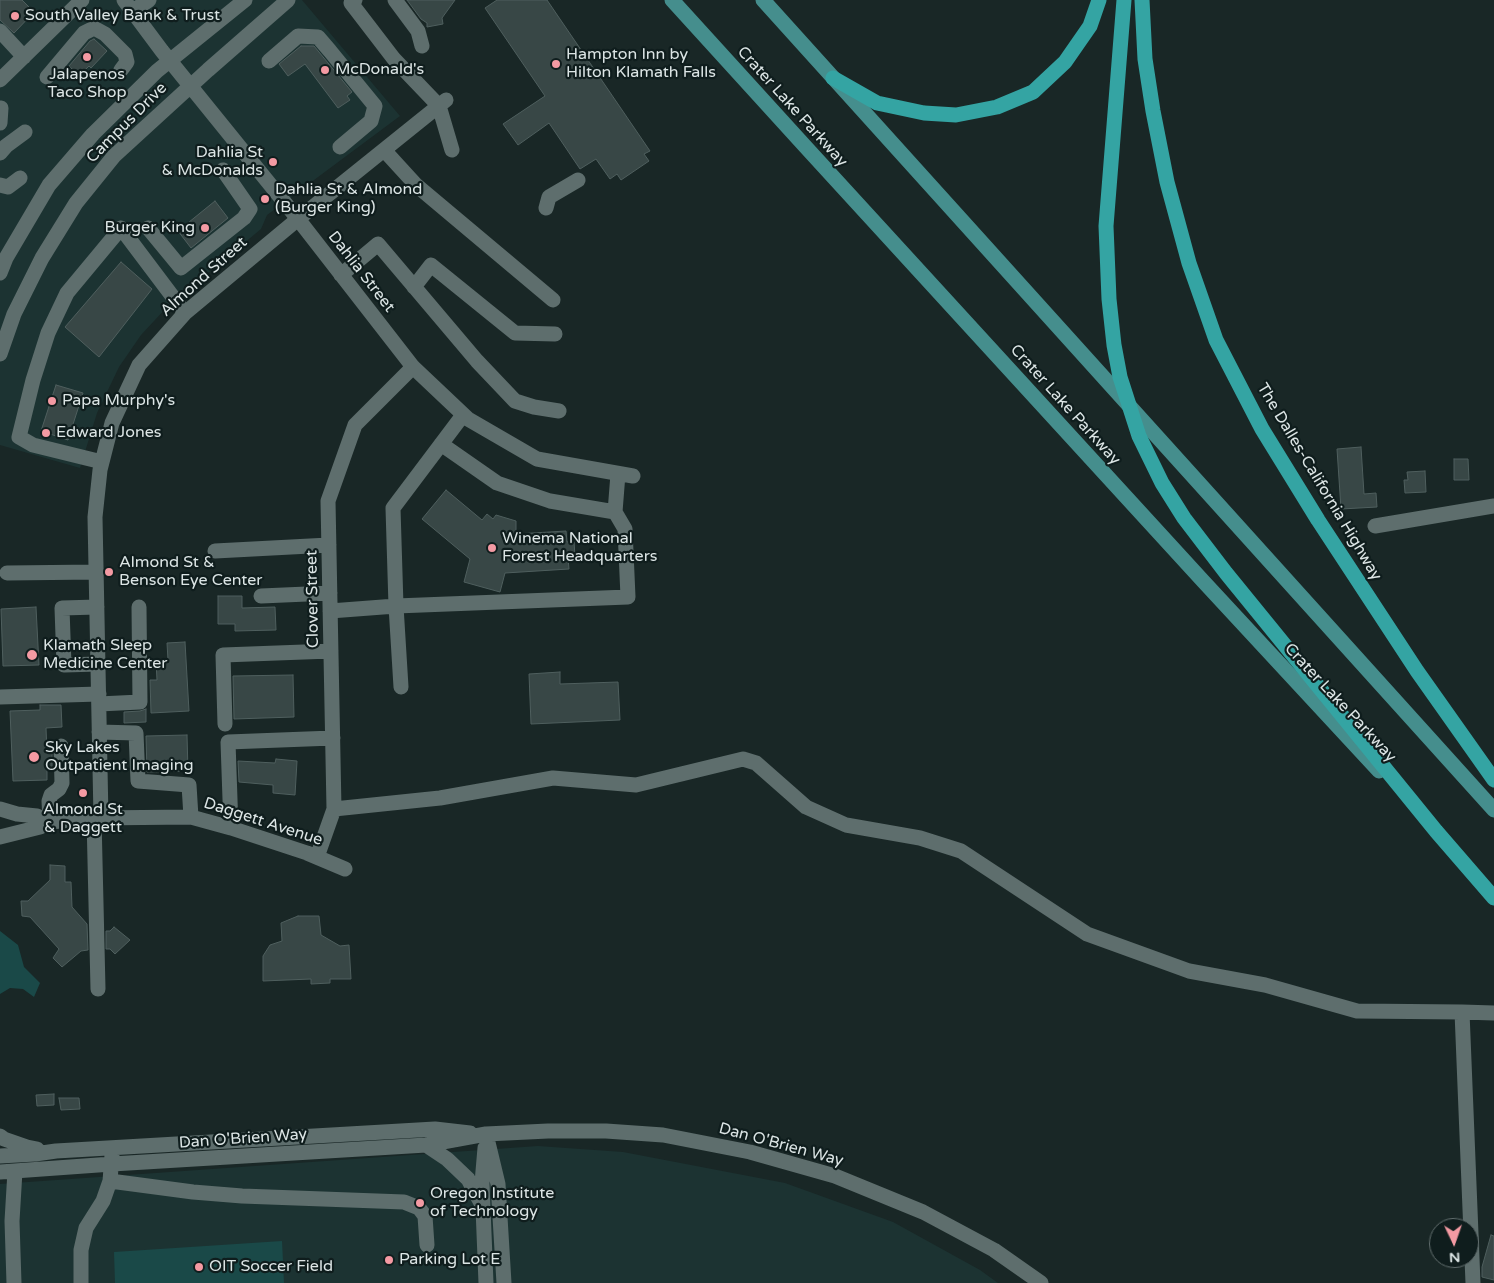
<!DOCTYPE html>
<style>
body{margin:0}
#map{position:relative;width:1494px;height:1283px;overflow:hidden;background:#192726;font-family:"Varela Round",sans-serif}
canvas{display:block}
.north{position:absolute;left:1429px;top:1218px;width:50px;height:50px;box-sizing:border-box;background:#0f1d1d;border:1px solid #616d6d;border-radius:50%;rotate:177deg;font-size:14px;font-weight:700;line-height:20px;text-align:center;color:#dce5e5}
.north::after{content:'';display:block;margin:auto;width:18px;height:22px;background:#f49aa3;clip-path:polygon(50% 0,100% 100%,50% 72%,0 100%)}
</style>
<div id="map">
<canvas width="1494" height="1283"></canvas>
<div class="north">N</div>
</div>
<script>
const g = document.querySelector('canvas').getContext('2d');
g.lineJoin = 'round';
function paint(path, color) {
  g.fillStyle = color;
  g.fill(path, 'evenodd');
}
function shape(rows) {
  const path = new Path2D();
  for (const r of rows) {
    path.moveTo(r[0], r[1]);
    for (let i = 2; i < r.length; i += 2) path.lineTo(r[i], r[i + 1]);
  }
  return path;
}
function strokePath(path, color, width, dash) {
  g.strokeStyle = color;
  g.lineWidth = width;
  g.lineCap = dash ? 'butt' : 'round';
  g.setLineDash(dash || []);
  g.stroke(path);
}
function write(font, color, halo, rows, align = 'center') {
  g.font = font + ' "Varela Round",sans-serif';
  g.lineWidth = 4.5;
  g.setLineDash([]);
  g.textBaseline = 'middle';
  g.strokeStyle = halo;
  g.fillStyle = color;
  for (const [text, x, y, turn = 0] of rows) {
    g.save();
    g.translate(x, y);
    g.rotate((+turn || 0) * Math.PI / 180);
    g.textAlign = isNaN(turn) ? turn : align;
    if (halo) g.strokeText(text, 0, 0);
    g.fillText(text, 0, 0);
    g.restore();
  }
}
const built = shape([
 [0,0,302,0,400,116,267,215,261,229,167,307,141,335,119,367,97,413,80,468,0,445],
 [538,1146,623,1152,785,1183,893,1222,980,1270,998,1283,0,1283,0,1184]
]);
const green = shape([
 [0,931,18,945,24,967,40,983,34,997,23,989,10,988,0,994],
 [282,1241,284,1283,115,1283,114,1252]
]);
const building = shape([
 [0,0,22,0,34,12,14,33,0,20,0,0],
 [407,0,455,0,442,18,443,24,427,27,427,23,421,19,407,0],
 [497,0,547,0,650,151,644,154,649,161,621,180,617,174,610,179,596,159,580,169,549,123,518,145,503,124,545,96,485,8,497,0],
 [94,39,107,51,91,68,89,66,79,76,69,66,90,41,94,39],
 [301,46,314,46,352,92,347,96,350,100,338,108,305,64,288,76,279,64,301,46],
 [215,201,228,218,191,248,178,231,215,201],
 [121,262,152,289,99,357,65,327,121,262],
 [56,385,83,393,68,440,41,431,56,385],
 [1361,447,1364,494,1376,493,1377,507,1341,509,1337,449,1361,447],
 [1454,459,1468,459,1469,480,1454,480,1454,459],
 [1425,471,1426,492,1405,493,1404,480,1408,480,1407,472,1425,471],
 [446,490,482,520,487,514,493,519,496,515,516,521,516,534,566,531,567,542,574,541,575,557,568,558,569,569,505,573,500,592,464,582,470,559,422,519,446,490],
 [218,596,242,596,242,608,275,607,276,630,235,631,235,624,218,624,218,596],
 [36,607,39,665,3,666,1,609,36,607],
 [185,642,189,711,151,713,150,680,157,680,156,661,168,660,167,643,185,642],
 [560,672,560,684,618,682,620,720,531,724,529,674,560,672],
 [293,675,294,717,234,719,233,676,293,675],
 [40,705,61,705,62,727,46,728,47,752,52,752,52,768,47,768,47,780,13,781,10,711,40,710,40,705],
 [146,709,146,722,124,723,124,712,140,711,146,709],
 [187,735,188,771,147,772,146,736,187,735],
 [276,759,297,761,295,795,273,793,273,785,239,782,238,761,275,763,276,759],
 [50,865,65,866,65,882,71,882,72,907,87,924,88,950,81,951,62,967,53,958,59,949,30,917,22,916,21,901,28,901,50,880,50,865],
 [298,916,319,916,321,935,340,946,349,945,351,979,330,979,330,983,311,984,311,979,263,981,263,956,270,945,282,941,281,923,298,916],
 [114,927,130,940,115,954,110,949,106,949,106,931,110,931,114,927],
 [54,1094,54,1105,37,1106,36,1095,54,1094],
 [59,1098,79,1098,80,1109,61,1110,59,1098],
 [1491,1235,1494,1236,1494,1280,1482,1277,1482,1267,1491,1235]
]);
const minor = shape([
 [124,0,162,51,298,219,413,367,468,419,537,459,633,476],
 [355,0,351,3,394,59,439,106,452,150],
 [395,0,418,31,422,46],
 [133,11,149,0],
 [0,31,24,57],
 [269,61,298,36,318,37,330,51,375,106,371,121,340,147],
 [47,77,84,33,94,28,105,34,125,54,127,62,121,70],
 [0,80,82,0],
 [0,123,1,108],
 [384,150,416,185,553,300],
 [0,153,6,146,25,132],
 [0,185,8,187,20,178],
 [546,208,549,197,578,180],
 [148,228,181,268,244,218,250,209,223,170],
 [0,273,6,258,49,185,93,134,157,71,245,0],
 [341,275,378,244,477,361,515,401,534,407,559,411],
 [414,287,431,265,515,333,555,334],
 [0,354,14,314,42,258,76,203,114,156,208,70,288,0],
 [102,462,33,445,19,437,33,380,48,333,67,293,121,228,185,313],
 [615,512,618,474],
 [1375,526,1494,506],
 [215,551,329,545],
 [7,573,96,572],
 [261,596,330,593],
 [97,607,62,608,64,665,98,664],
 [330,611,396,606,628,597,625,529,615,512,550,501,497,483,441,444],
 [401,687,396,606,393,508,463,415],
 [0,697,99,694],
 [99,704,140,702,139,607],
 [225,724,223,655,331,651],
 [99,732,136,733,138,781,189,785,191,817],
 [0,809,17,814,37,816,50,822],
 [334,809,440,798,553,778,636,785,743,759,756,763,806,807,846,825,920,838,961,851,1087,934,1189,971,1265,985,1357,1011,1462,1012],
 [94,818,98,989],
 [101,818,95,517,100,470,112,423,139,365,185,313,298,219,446,100],
 [50,822,49,801,51,795,59,789,62,783,61,746],
 [231,828,228,742,333,738],
 [0,837,40,827,50,822,94,818,191,817,231,828,307,853,345,869],
 [317,857,334,809,328,501,355,425,413,367],
 [486,1134,498,1184,504,1283],
 [0,1136,4,1139,27,1147,37,1149],
 [426,1145,447,1159,468,1179,481,1203],
 [485,1148,482,1183,486,1283],
 [112,1155,110,1181,193,1192,242,1196,404,1202,419,1208,425,1216,427,1245],
 [0,1156,35,1154,56,1151,435,1129,470,1133],
 [0,1172,112,1164,426,1145,486,1134,548,1131,606,1131,663,1135,750,1152,835,1176,923,1212,994,1250,1041,1283],
 [14,1283,12,1221,15,1171],
 [81,1283,81,1250,86,1228,103,1201,110,1181],
 [1473,1283,1462,1012,1494,1013]
]);
const major = shape([
 [672,0,803,144,1203,581,1379,771],
 [763,0,1494,810]
]);
const highway = shape([
 [1124,0,1106,226,1109,299,1114,345,1120,377,1139,436,1162,483,1184,518,1226,573,1436,831,1494,898],
 [1142,0,1145,59,1153,111,1167,182,1189,263,1216,340,1262,429,1318,520,1417,671,1494,780],
 [833,78,877,103,924,113,956,115,997,107,1033,92,1065,62,1090,26,1099,0]
]);
const markers = [
 [15,16,5,"#f49aa3"],
 [87,57,5,"#f49aa3"],
 [556,64,5,"#f49aa3"],
 [325,70,5,"#f49aa3"],
 [273,162,5,"#f49aa3"],
 [265,199,5,"#f49aa3"],
 [205,228,5,"#f49aa3"],
 [52,401,5,"#f49aa3"],
 [46,433,5,"#f49aa3"],
 [492,548,5,"#f49aa3"],
 [109,572,5,"#f49aa3"],
 [32,655,6,"#f49aa3"],
 [34,757,6,"#f49aa3"],
 [83,793,5,"#f49aa3"],
 [420,1203,5,"#f49aa3"],
 [389,1260,5,"#f49aa3"],
 [199,1267,5,"#f49aa3"]
];
const poiNames = [
 ["South Valley Bank & Trust",25,16],
 ["Hampton Inn by",566,55],
 ["Hilton Klamath Falls",566,73],
 ["McDonald's",335,70],
 ["Jalapenos",87,75,"center"],
 ["Taco Shop",87,93,"center"],
 ["Dahlia St",263,153,"right"],
 ["& McDonalds",263,171,"right"],
 ["Dahlia St & Almond",275,190],
 ["(Burger King)",275,208],
 ["Burger King",195,228,"right"],
 ["Papa Murphy's",62,401],
 ["Edward Jones",56,433],
 ["Winema National",502,539],
 ["Forest Headquarters",502,557],
 ["Almond St &",119,563],
 ["Benson Eye Center",119,581],
 ["Klamath Sleep",43,646],
 ["Medicine Center",43,664],
 ["Sky Lakes",45,748],
 ["Outpatient Imaging",45,766],
 ["Almond St",83,810,"center"],
 ["& Daggett",83,828,"center"],
 ["Oregon Institute",430,1194],
 ["of Technology",430,1212],
 ["Parking Lot E",399,1260],
 ["OIT Soccer Field",209,1267]
];
const streetNames = [
 ["Crater Lake Parkway",792,107,48],
 ["Campus Drive",127,123,-45],
 ["Dahlia Street",361,272,52],
 ["Almond Street",204,277,-42],
 ["Crater Lake Parkway",1065,405,48],
 ["The Dalles-California Highway",1319,482,59],
 ["Clover Street",313,599,-91],
 ["Crater Lake Parkway",1340,703,47],
 ["Daggett Avenue",263,822,18],
 ["Dan O'Brien Way",243,1139,-4],
 ["Dan O'Brien Way",781,1145,15]
];
paint(built, '#1c3332');
paint(green, '#1a4948');
paint(building, '#384746');
strokePath(building, '#4f5f5e', 1);
strokePath(minor, '#5e6e6d', 15);
strokePath(major, '#458e8d', 15);
strokePath(highway, '#34a4a3', 15);
for (const [x, y, r, color] of markers) {
  const dot = new Path2D();
  dot.arc(x, y, r, 0, 2 * Math.PI);
  g.fillStyle = color;
  g.fill(dot);
  strokePath(dot, '#0f1d1d', 2);
}
write('16px', '#dce5e5', '#0f1d1d', poiNames, 'left');
write('16px', '#dce5e5', '#0f1d1d', streetNames);
</script>
